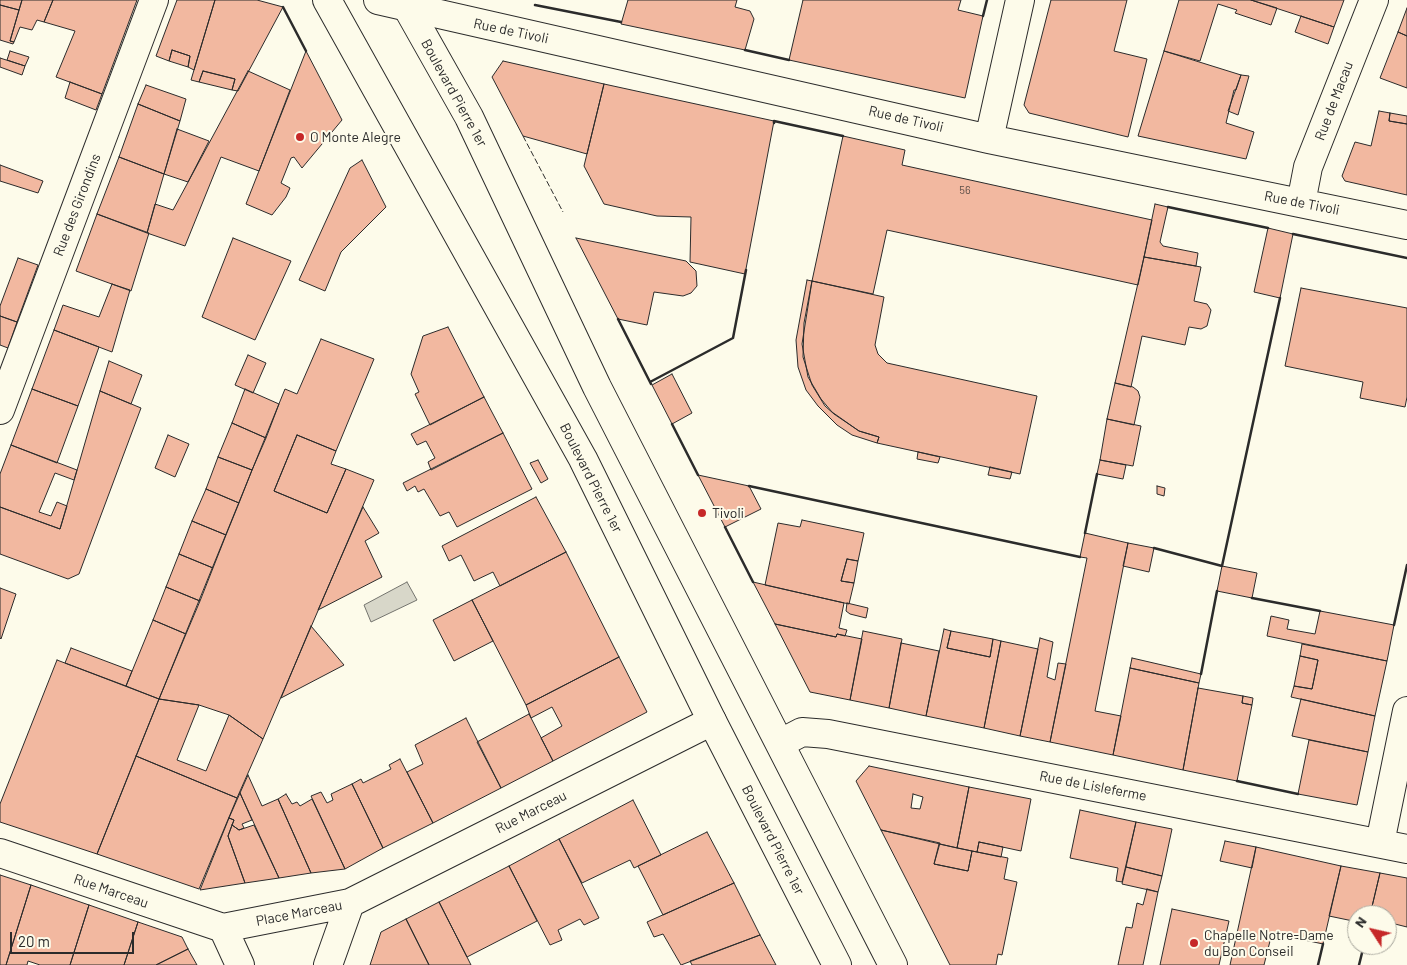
<!DOCTYPE html>
<style>
body{margin:0}
#map{position:relative;width:1407px;height:965px;overflow:hidden;background:#fdfbea;font-family:Barlow,sans-serif}
canvas{display:block}
.north{position:absolute;left:1347px;top:905px;width:50px;height:50px;box-sizing:border-box;background:#fdfbea;border:1px solid #a9a89e;border-radius:50%;rotate:305deg;font-size:14px;font-weight:700;line-height:20px;text-align:center;color:#2b2b2b}
.north::after{content:'';display:block;margin:auto;width:18px;height:22px;background:#c62828;clip-path:polygon(50% 0,100% 100%,50% 72%,0 100%)}
.scale{position:absolute;left:10px;top:932px;width:124px;height:22px;box-sizing:border-box;border:2px solid #2b2b2b;border-top:0;padding-left:6px;font-size:15px;line-height:18px;white-space:nowrap;color:#2b2b2b;-webkit-text-stroke:4px #fdfbea;paint-order:stroke}
</style>
<div id="map">
<canvas width="1407" height="965"></canvas>
<div class="north">N</div>
<div class="scale">20 m</div>
</div>
<script>
const g = document.querySelector('canvas').getContext('2d');
g.lineJoin = 'round';
function paint(path, color) {
  g.fillStyle = color;
  g.fill(path, 'evenodd');
}
function shape(rows) {
  const path = new Path2D();
  for (const r of rows) {
    path.moveTo(r[0], r[1]);
    for (let i = 2; i < r.length; i += 2) path.lineTo(r[i], r[i + 1]);
  }
  return path;
}
function strokePath(path, color, width, dash) {
  g.strokeStyle = color;
  g.lineWidth = width;
  g.lineCap = dash ? 'butt' : 'round';
  g.setLineDash(dash || []);
  g.stroke(path);
}
function write(font, color, halo, rows, align = 'center') {
  g.font = font + ' Barlow,sans-serif';
  g.lineWidth = 4;
  g.setLineDash([]);
  g.textBaseline = 'middle';
  g.strokeStyle = halo;
  g.fillStyle = color;
  for (const [text, x, y, turn = 0] of rows) {
    g.save();
    g.translate(x, y);
    g.rotate((+turn || 0) * Math.PI / 180);
    g.textAlign = isNaN(turn) ? turn : align;
    if (halo) g.strokeText(text, 0, 0);
    g.fillText(text, 0, 0);
    g.restore();
  }
}
const water = shape([
 [407,582,417,600,371,622,364,605,407,582]
]);
const building = shape([
 [0,0,22,0,19,10,0,5,0,0],
 [22,0,53,0,44,22,37,20,32,30,20,27,14,42,10,41,22,0],
 [53,0,137,0,102,94,56,77,75,31,44,22,53,0],
 [177,0,215,0,194,70,188,67,190,56,172,50,169,61,156,56,177,0],
 [215,0,257,0,283,7,238,91,232,90,235,79,203,71,199,82,191,80,215,0],
 [628,0,737,0,735,7,750,11,754,19,745,50,621,24,628,0],
 [803,0,961,0,958,10,983,16,965,98,789,60,803,0],
 [1051,0,1127,0,1114,51,1147,59,1128,137,1029,113,1024,105,1051,0],
 [1179,0,1251,0,1277,8,1271,25,1235,13,1237,10,1218,4,1200,61,1164,51,1179,0],
 [1251,0,1344,0,1334,27,1251,0],
 [0,5,19,10,10,41,14,42,13,44,0,40,0,5],
 [1407,8,1407,36,1398,32,1407,8],
 [1301,16,1334,27,1328,44,1295,32,1301,16],
 [1398,32,1407,36,1407,88,1380,78,1398,32],
 [172,50,190,56,188,67,169,61,172,50],
 [10,51,29,57,25,66,7,60,10,51],
 [306,51,342,120,302,168,294,157,291,158,281,183,290,188,286,197,272,215,246,204,306,51],
 [1164,51,1241,75,1236,90,1234,90,1226,123,1254,132,1246,159,1138,136,1164,51],
 [0,58,25,66,22,75,0,67,0,58],
 [503,61,604,84,587,154,523,136,492,77,503,61],
 [203,71,235,79,232,90,199,82,203,71],
 [248,71,290,90,259,171,221,157,185,246,147,233,155,204,173,210,248,71],
 [1241,75,1249,76,1238,115,1228,111,1241,75],
 [70,82,102,94,96,110,65,98,70,82],
 [604,84,774,121,745,274,690,262,691,217,657,216,604,204,584,166,604,84],
 [146,85,186,99,180,121,138,104,146,85],
 [138,104,180,121,164,174,119,157,138,104],
 [1379,111,1390,113,1389,121,1407,124,1407,195,1345,181,1342,176,1355,142,1371,146,1379,111],
 [1390,113,1407,116,1407,124,1389,121,1390,113],
 [177,129,209,141,188,182,164,174,177,129],
 [843,136,905,150,902,165,1152,220,1138,285,887,230,873,294,812,281,843,136],
 [119,157,164,174,147,233,97,214,119,157],
 [362,160,386,207,341,252,325,291,299,280,350,168,362,160],
 [0,165,43,181,38,193,0,181,0,165],
 [1155,204,1168,207,1160,242,1163,246,1198,253,1196,266,1144,257,1155,204],
 [97,214,149,233,131,291,76,271,97,214],
 [1268,228,1293,234,1280,298,1254,292,1268,228],
 [233,238,291,261,255,340,202,317,233,238],
 [576,238,686,261,696,271,697,286,691,293,683,296,654,292,647,325,618,319,576,238],
 [1144,257,1201,267,1194,301,1207,304,1211,310,1207,326,1201,329,1189,327,1185,345,1142,336,1131,387,1115,383,1144,257],
 [18,258,38,265,17,322,0,316,0,306,18,258],
 [807,280,812,281,802,344,808,377,821,399,832,412,859,431,879,437,877,443,852,435,837,425,818,406,806,390,798,367,796,340,807,280],
 [812,281,884,297,875,345,878,354,887,363,1037,396,1020,474,877,443,879,437,859,431,834,414,825,406,812,385,803,357,804,323,812,281],
 [112,284,130,290,112,352,54,330,63,305,99,317,112,284],
 [1301,288,1407,308,1407,397,1405,407,1360,398,1363,382,1285,366,1301,288],
 [0,316,17,322,8,348,0,345,0,316],
 [448,327,484,397,430,425,415,394,419,392,411,374,423,336,448,327],
 [54,330,99,347,78,406,32,389,54,330],
 [321,339,374,359,336,451,297,435,274,491,327,513,346,469,374,480,263,739,229,715,199,705,159,699,285,389,297,394,321,339],
 [248,355,266,363,253,393,235,385,248,355],
 [109,361,142,375,131,404,100,391,109,361],
 [672,374,692,413,672,424,652,385,672,374],
 [1115,383,1133,387,1138,391,1140,397,1134,425,1107,419,1115,383],
 [32,389,78,406,57,463,11,445,32,389],
 [245,389,279,404,266,438,232,423,245,389],
 [100,391,141,408,79,574,68,579,0,554,0,507,60,529,100,391],
 [484,397,503,433,431,470,428,462,435,458,426,441,417,445,411,434,484,397],
 [1107,419,1141,426,1133,466,1100,460,1107,419],
 [232,423,266,438,252,470,218,457,232,423],
 [503,433,532,489,457,527,449,512,440,516,424,489,418,492,415,486,407,491,403,483,503,433],
 [168,435,189,444,175,477,155,468,168,435],
 [297,435,336,451,331,464,346,469,327,513,274,491,297,435],
 [11,445,77,470,74,480,55,473,39,512,51,516,57,502,67,506,60,529,0,507,0,474,11,445],
 [918,452,940,457,938,463,917,459,918,452],
 [218,457,252,470,239,503,206,489,218,457],
 [538,460,548,479,541,483,530,463,538,460],
 [1100,460,1126,465,1123,479,1097,474,1100,460],
 [990,467,1012,472,1010,479,988,475,990,467],
 [698,475,749,486,761,509,725,527,698,475],
 [1157,486,1165,488,1164,496,1157,494,1157,486],
 [206,489,239,503,226,535,192,521,206,489],
 [536,497,566,552,500,586,493,572,474,581,461,555,449,561,442,546,536,497],
 [363,507,379,533,365,541,382,577,318,610,363,507],
 [802,520,864,533,858,561,847,559,841,581,854,583,849,604,765,585,778,523,800,527,802,520],
 [192,521,226,535,213,568,179,554,192,521],
 [1085,533,1128,543,1095,711,1121,716,1113,755,1050,742,1087,558,1080,557,1085,533],
 [1128,543,1154,548,1149,572,1123,566,1128,543],
 [566,552,619,657,526,705,472,600,566,552],
 [179,554,213,568,200,601,166,587,179,554],
 [847,559,858,561,854,583,841,581,847,559],
 [1222,566,1257,573,1252,598,1217,591,1222,566],
 [753,582,844,603,839,628,847,630,845,636,837,634,836,637,775,624,753,582],
 [166,587,200,601,186,634,153,620,166,587],
 [0,588,16,594,1,639,0,638,0,588],
 [472,600,493,641,454,661,433,620,472,600],
 [847,603,868,608,866,618,850,614,846,611,847,603],
 [1320,611,1394,625,1387,661,1267,636,1271,616,1289,620,1287,629,1315,634,1320,611],
 [153,620,186,634,159,699,126,686,153,620],
 [775,624,836,637,837,634,862,639,850,700,810,692,775,624],
 [311,626,344,665,281,698,311,626],
 [944,629,951,631,947,648,990,657,993,639,1001,641,984,728,926,716,944,629],
 [863,631,902,639,889,708,850,700,863,631],
 [951,631,993,639,990,657,947,648,951,631],
 [1040,638,1053,642,1047,677,1055,680,1058,663,1066,664,1050,742,1020,736,1040,638],
 [1001,641,1038,649,1020,736,984,728,1001,641],
 [901,643,939,651,926,716,889,708,901,643],
 [1302,644,1387,661,1375,716,1291,697,1294,686,1312,689,1318,660,1300,656,1302,644],
 [71,648,132,671,126,686,65,663,71,648],
 [1300,656,1318,660,1312,689,1294,686,1300,656],
 [619,657,647,712,553,761,541,738,562,726,552,707,531,718,526,705,619,657],
 [1132,658,1201,674,1199,683,1130,668,1132,658],
 [57,660,159,699,97,854,0,822,0,804,57,660],
 [1130,668,1199,683,1183,770,1113,755,1130,668],
 [1198,688,1243,696,1242,703,1252,705,1237,781,1183,770,1198,688],
 [1243,696,1253,698,1252,705,1242,703,1243,696],
 [159,699,199,705,177,760,206,771,229,715,263,739,237,798,136,756,159,699],
 [1301,699,1375,716,1368,752,1292,736,1301,699],
 [529,714,553,761,501,788,477,742,529,714],
 [466,718,501,788,433,823,407,772,423,764,415,745,466,718],
 [1309,740,1368,752,1357,805,1298,794,1309,740],
 [136,756,237,798,199,889,97,854,136,756],
 [400,759,433,823,383,848,352,784,361,779,363,783,391,769,389,765,400,759],
 [869,766,969,787,957,848,881,830,856,781,869,766],
 [913,794,923,797,920,809,911,808,913,794],
 [248,775,262,806,278,799,311,873,279,878,240,793,248,775],
 [352,784,383,848,345,869,311,796,321,792,327,803,333,800,331,794,352,784],
 [969,787,1031,799,1021,851,979,842,977,852,957,848,969,787],
 [240,793,252,820,242,824,244,828,239,830,232,825,234,820,229,818,240,793],
 [286,794,292,804,297,802,300,806,312,799,345,869,311,873,278,799,286,794],
 [633,800,661,855,634,868,630,860,582,883,559,839,633,800],
 [1080,810,1136,822,1122,882,1116,881,1118,868,1070,858,1080,810],
 [229,818,234,820,228,836,245,883,200,890,229,818],
 [1136,822,1172,829,1162,876,1126,867,1136,822],
 [232,825,239,830,254,825,279,878,245,883,228,836,232,825],
 [881,830,940,843,934,864,968,871,972,851,1008,858,1004,879,1017,882,1002,955,998,954,996,965,950,965,881,830],
 [707,832,734,883,663,915,638,866,707,832],
 [559,839,599,918,584,925,580,919,558,930,562,940,550,945,509,866,559,839],
 [1225,841,1256,847,1252,868,1220,861,1225,841],
 [979,842,1003,847,1001,857,977,852,979,842],
 [939,844,972,851,968,871,934,864,939,844],
 [1256,847,1341,866,1323,944,1272,933,1264,965,1230,965,1256,847],
 [509,866,537,921,467,957,439,902,509,866],
 [1341,866,1380,873,1370,915,1357,915,1357,940,1349,938,1353,921,1329,916,1341,866],
 [1126,867,1162,876,1158,892,1122,884,1126,867],
 [1380,873,1407,878,1407,927,1387,922,1387,915,1370,915,1380,873],
 [0,875,31,885,6,965,0,965,0,875],
 [734,883,760,935,681,965,663,934,654,937,647,922,734,883],
 [31,885,89,905,70,965,40,965,28,961,27,965,6,965,31,885],
 [1147,889,1158,892,1143,965,1118,965,1126,927,1132,928,1137,903,1143,905,1147,889],
 [439,902,467,957,471,965,429,965,406,919,439,902],
 [89,905,138,922,124,965,70,965,89,905],
 [1172,909,1229,921,1219,965,1160,965,1172,909],
 [406,919,429,965,370,965,381,932,406,919],
 [138,922,182,937,188,949,156,965,124,965,138,922],
 [760,935,776,965,692,965,690,961,760,935],
 [188,949,197,965,156,965,188,949]
]);
const minor = shape([
 [378,0,989,139,1407,225],
 [989,139,1020,0],
 [1301,203,1308,167,1374,0],
 [0,410,154,0],
 [781,743,802,732,828,734,1407,849],
 [1380,843,1407,711],
 [0,853,223,928],
 [240,965,223,928,350,903,712,721],
 [328,965,350,903]
]);
const major = shape([
 [327,0,583,459,712,721,837,965],
 [403,0,469,117,597,387,893,965]
]);
const fence = shape([
 [523,136,563,212]
]);
const wall = shape([
 [535,5,621,22],
 [283,7,306,51],
 [983,16,987,0],
 [745,50,789,60],
 [774,123,774,121,843,136],
 [1168,207,1268,228],
 [1293,234,1407,258],
 [618,319,651,384],
 [650,382,733,338,746,270],
 [672,424,698,475],
 [749,486,1080,557],
 [725,527,753,582],
 [1085,533,1097,474],
 [1154,548,1222,566,1280,298],
 [1252,598,1320,611],
 [1394,625,1407,565],
 [1201,674,1217,591],
 [1237,781,1298,794],
 [1318,965,1323,944],
 [1359,965,1364,945]
]);
const markers = [
 [300,137,5,"#c62828"],
 [702,513,5,"#c62828"],
 [1194,943,5,"#c62828"]
];
const numberNames = [
 ["56",965,190]
];
const streetNames = [
 ["Rue de Tivoli",511,31,12],
 ["Boulevard Pierre 1er",454,93,61],
 ["Rue de Macau",1334,101,-69],
 ["Rue de Tivoli",906,119,13],
 ["Rue de Tivoli",1302,203,11],
 ["Rue des Girondins",77,205,-69],
 ["Boulevard Pierre 1er",591,478,63],
 ["Rue de Lisleferme",1093,786,11],
 ["Rue Marceau",531,812,-27],
 ["Boulevard Pierre 1er",773,840,63],
 ["Rue Marceau",111,891,19],
 ["Place Marceau",299,913,-11]
];
const poiNames = [
 ["O Monte Alegre",310,137],
 ["Tivoli",712,513],
 ["Chapelle Notre-Dame",1204,935],
 ["du Bon Conseil",1204,951]
];
paint(water, '#d8d7c9');
strokePath(water, '#74746e', 1);
paint(building, '#f2b8a0');
strokePath(building, '#2b2b2b', 1);
strokePath(minor, '#2b2b2b', 30);
strokePath(major, '#2b2b2b', 30);
strokePath(minor, '#fdfbea', 28);
strokePath(major, '#fdfbea', 28);
strokePath(fence, '#2b2b2b', 1, [6, 2.5]);
strokePath(wall, '#2b2b2b', 2.5);
for (const [x, y, r, color] of markers) {
  const dot = new Path2D();
  dot.arc(x, y, r, 0, 2 * Math.PI);
  g.fillStyle = color;
  g.fill(dot);
  strokePath(dot, '#fdfbea', 2);
}
write('11px', '#5d4e48', null, numberNames);
write('14px', '#2b2b2b', '#fdfbea', streetNames);
write('14px', '#2b2b2b', '#fdfbea', poiNames, 'left');
</script>
